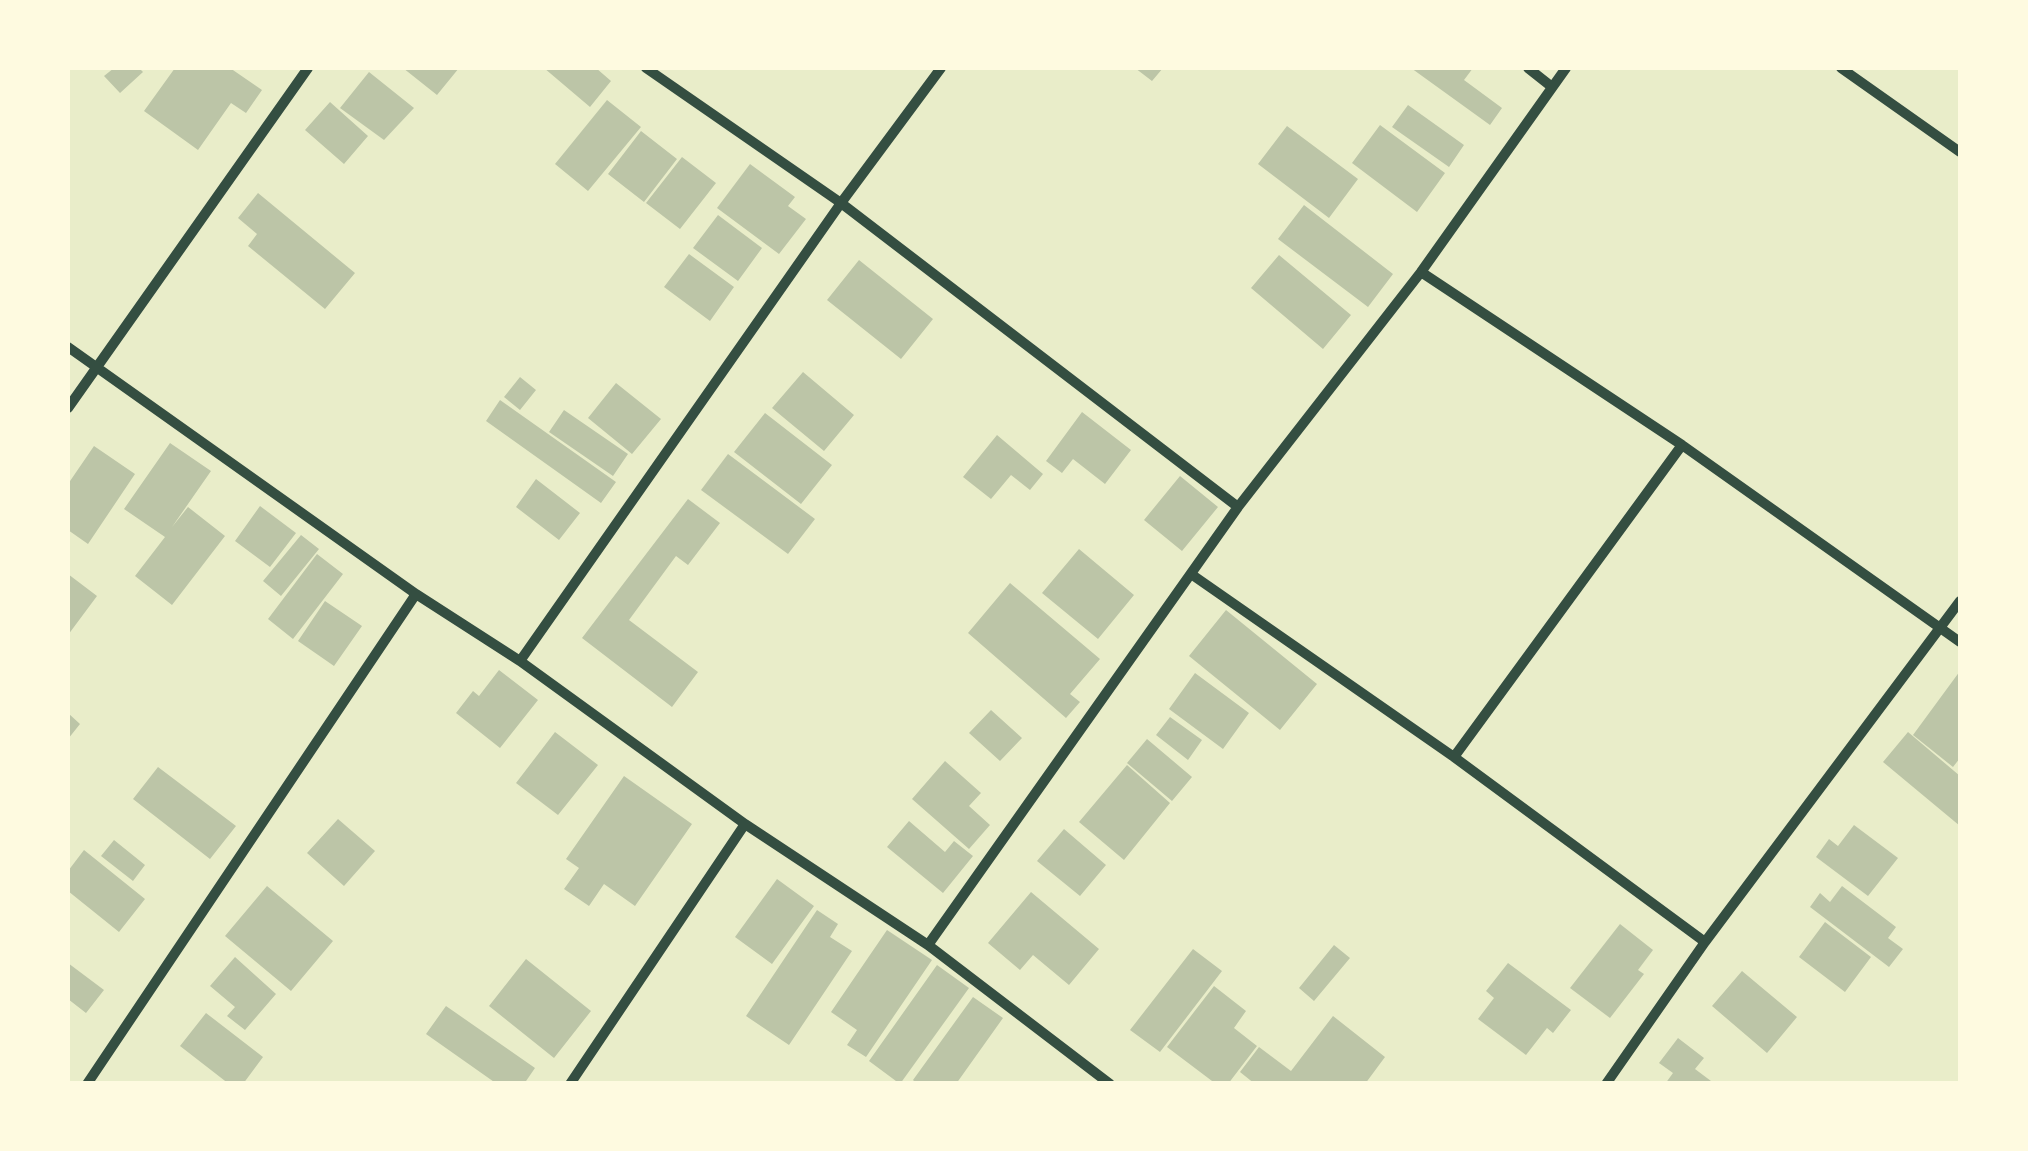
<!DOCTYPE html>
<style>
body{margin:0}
#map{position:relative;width:2028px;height:1151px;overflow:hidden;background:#e9edc9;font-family:"Archivo Narrow",sans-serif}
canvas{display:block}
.frame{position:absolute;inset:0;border:70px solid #fefae0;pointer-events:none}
</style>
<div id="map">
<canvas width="2028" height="1151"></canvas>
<div class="frame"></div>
</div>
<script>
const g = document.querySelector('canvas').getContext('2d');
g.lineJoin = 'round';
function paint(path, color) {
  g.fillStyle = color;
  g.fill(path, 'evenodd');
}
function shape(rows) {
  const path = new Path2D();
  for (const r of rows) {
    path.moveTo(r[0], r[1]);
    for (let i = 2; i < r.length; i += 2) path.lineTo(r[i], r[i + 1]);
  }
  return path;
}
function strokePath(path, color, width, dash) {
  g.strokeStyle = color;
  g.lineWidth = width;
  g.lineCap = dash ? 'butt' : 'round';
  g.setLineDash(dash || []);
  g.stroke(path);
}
const building = shape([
 [114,68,139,68,143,72,120,93,104,76],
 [175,68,230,68,262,90,246,113,231,103,198,150,144,111],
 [403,68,459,68,437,95],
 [544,68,596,68,611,81,590,107],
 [1135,68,1163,68,1152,81],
 [1411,68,1473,68,1464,80,1502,108,1490,125],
 [369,72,414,108,384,140,340,108],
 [607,100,641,127,588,191,555,164],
 [330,102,368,136,344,164,305,130],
 [1408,105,1464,145,1449,167,1392,127],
 [1380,125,1445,173,1417,212,1352,163],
 [1287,126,1358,179,1329,218,1258,164],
 [641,131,677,159,644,202,608,174],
 [682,157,716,183,680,229,646,203],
 [750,164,795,197,788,206,806,219,779,254,717,208],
 [258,193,355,273,325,309,248,246,257,234,238,218],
 [1304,205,1393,274,1368,307,1278,239],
 [718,215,762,248,738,281,693,248],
 [689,254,734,287,710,321,664,287],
 [1279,255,1351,315,1323,349,1251,288],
 [859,260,933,319,901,359,827,300],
 [803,372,854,415,824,451,772,408],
 [520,377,536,390,520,410,504,397],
 [616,383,661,419,632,454,588,418],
 [500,400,616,482,601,503,486,421],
 [564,410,628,454,613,476,549,432],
 [1082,412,1131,450,1105,484,1073,459,1062,473,1046,461],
 [765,413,832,465,801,504,734,452],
 [997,435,1043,474,1030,490,1011,475,991,499,963,477],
 [170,443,211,471,172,527,188,507,225,536,172,605,135,576,165,537,124,509],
 [94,446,135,474,88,544,68,530,68,484],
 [728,454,815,519,788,554,701,490],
 [1180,476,1218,507,1182,551,1144,520],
 [536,479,580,513,559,540,516,507],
 [688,499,720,523,688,565,676,556,629,620,698,672,672,707,582,638],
 [260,506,296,533,270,567,235,541],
 [301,535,319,549,281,596,263,581],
 [1079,549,1134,595,1098,639,1042,593],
 [317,554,343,574,293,639,268,619],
 [68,574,97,596,68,635],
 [1010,583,1100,659,1070,694,1080,702,1066,718,968,633],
 [325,601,362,626,334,666,298,641],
 [1226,610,1317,684,1280,730,1189,656],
 [499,670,538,700,500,748,456,713,473,691,479,696],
 [1960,671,1960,758,1953,767,1913,735],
 [1195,673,1249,713,1223,749,1169,709],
 [991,710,1022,738,1000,761,969,733],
 [68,713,80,724,68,739],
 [1170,717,1202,740,1188,760,1156,735],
 [555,732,598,765,558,815,516,783],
 [1908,732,1960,776,1960,826,1883,762],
 [1147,739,1192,777,1172,801,1127,763],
 [945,761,981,793,969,806,990,825,969,849,912,799],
 [1127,765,1170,803,1124,860,1079,822],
 [158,767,236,826,210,859,133,799],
 [624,776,692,824,635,906,604,884,589,906,564,889,579,868,566,859],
 [338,819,375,851,344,886,307,853],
 [909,821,945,852,954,841,973,856,943,893,887,847],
 [1854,825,1898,858,1868,896,1816,857,1829,839,1838,846],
 [1064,829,1106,865,1080,896,1037,861],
 [114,840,145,865,133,881,101,856],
 [84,850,145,899,119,932,68,891,68,871],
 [777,879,814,906,772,964,735,937],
 [267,886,333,941,291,991,225,936],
 [1842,886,1896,927,1888,938,1903,949,1889,967,1810,907,1820,893,1830,902],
 [1031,892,1099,949,1069,985,1033,955,1020,970,988,943],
 [817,910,838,924,830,937,852,951,789,1045,746,1016],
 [1825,922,1871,957,1845,992,1799,957],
 [1620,924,1653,950,1638,970,1644,974,1610,1018,1570,988],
 [887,930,932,960,866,1057,847,1045,857,1030,831,1012],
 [1334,945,1350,958,1314,1001,1299,988],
 [1193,949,1222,971,1160,1052,1130,1030],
 [235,957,276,994,245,1030,227,1016,235,1007,210,986],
 [526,959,591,1011,554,1058,489,1006],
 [68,963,104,990,86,1013,68,999],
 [1508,963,1571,1010,1553,1033,1547,1028,1526,1055,1478,1019,1494,998,1486,991],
 [937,965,969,988,900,1084,869,1061],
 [1742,971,1797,1017,1767,1053,1712,1006],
 [1214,986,1246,1011,1234,1028,1257,1046,1228,1084,1216,1084,1167,1047],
 [973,997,1003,1018,956,1084,917,1084,913,1080],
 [446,1006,535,1068,524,1084,497,1084,426,1034],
 [206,1013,263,1057,243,1084,229,1084,180,1046],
 [1333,1016,1385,1057,1365,1084,1255,1084,1240,1072,1259,1047,1291,1071],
 [1678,1038,1704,1058,1695,1069,1715,1084,1665,1084,1673,1073,1659,1063]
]);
const minor = shape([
 [646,68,841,203,1238,507],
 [1528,68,1552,87],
 [1841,68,1960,152],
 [1421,272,1682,445,1960,642],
 [68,347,416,594,520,661,745,824,928,945,1110,1084],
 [68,408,308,68],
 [1191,574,1454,757,1705,942],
 [520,661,841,203,941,68],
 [1454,757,1682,445],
 [928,945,1238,507,1421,272,1566,68],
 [87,1084,416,594],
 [570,1084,745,824],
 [1606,1084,1705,942,1960,601]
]);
paint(building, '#bcc5a7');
strokePath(minor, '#344e41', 10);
</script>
